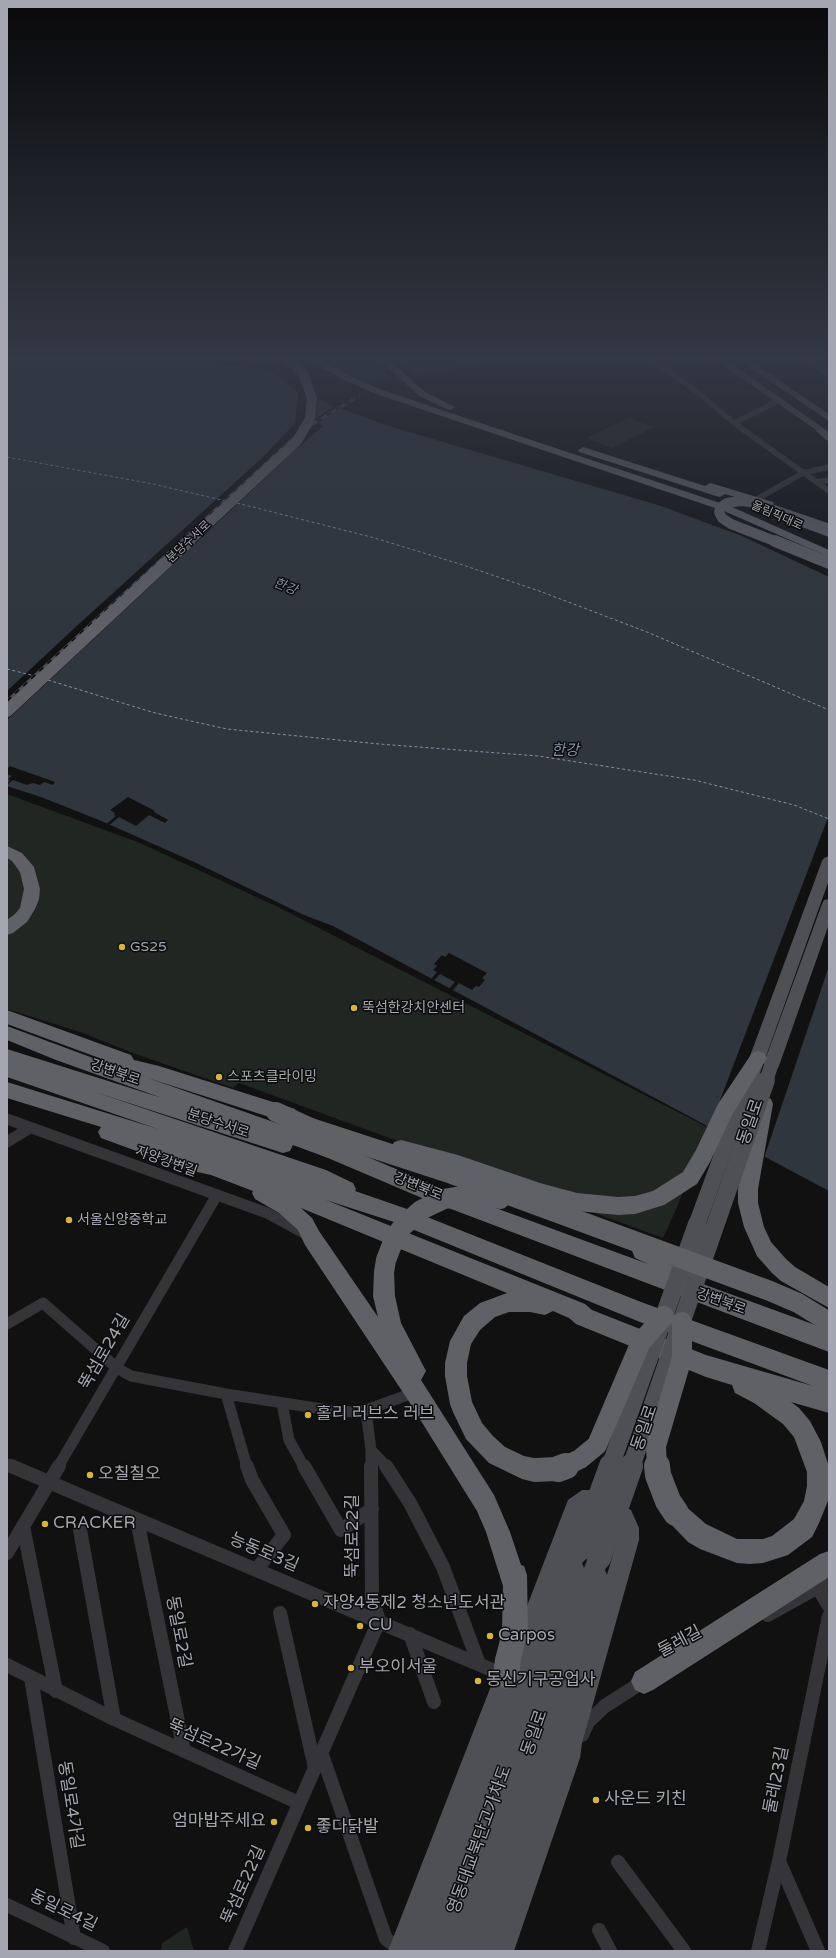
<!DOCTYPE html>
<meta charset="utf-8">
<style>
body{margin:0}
#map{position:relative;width:836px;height:1958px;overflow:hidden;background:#111112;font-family:"Varela Round",sans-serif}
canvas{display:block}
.frame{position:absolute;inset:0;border:8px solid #a4a7b1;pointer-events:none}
</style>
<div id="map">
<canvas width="836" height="1958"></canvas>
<div class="frame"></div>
</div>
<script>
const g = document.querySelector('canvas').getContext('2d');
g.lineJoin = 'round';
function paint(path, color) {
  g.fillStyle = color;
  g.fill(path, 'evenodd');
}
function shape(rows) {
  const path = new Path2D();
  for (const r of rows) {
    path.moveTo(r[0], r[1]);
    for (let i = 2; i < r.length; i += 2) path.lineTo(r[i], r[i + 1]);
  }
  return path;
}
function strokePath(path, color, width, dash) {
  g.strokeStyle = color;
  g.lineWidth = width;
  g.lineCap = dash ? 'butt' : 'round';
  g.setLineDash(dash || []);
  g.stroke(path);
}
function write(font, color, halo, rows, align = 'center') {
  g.font = font + ' "Varela Round","Noto Sans KR",sans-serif';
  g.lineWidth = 3;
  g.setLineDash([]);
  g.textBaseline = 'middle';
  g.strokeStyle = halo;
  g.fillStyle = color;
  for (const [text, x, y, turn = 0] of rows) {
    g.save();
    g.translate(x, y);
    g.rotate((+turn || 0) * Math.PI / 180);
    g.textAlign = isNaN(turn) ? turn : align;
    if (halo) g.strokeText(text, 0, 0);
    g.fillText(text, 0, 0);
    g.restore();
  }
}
const green = shape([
 [313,356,368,356,392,378,367,384],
 [393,356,445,356,450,360,471,356,502,356,506,360,416,375],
 [629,418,654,427,612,448,587,438],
 [7,794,140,843,278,907,707,1127,678,1205,663,1238,239,1083,233,1088,130,1052,83,1033,7,1009],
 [187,1927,194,1951,161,1951,162,1943]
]);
const water = shape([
 [7,356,198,356,228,366,259,368,271,372,290,386,331,405,392,427,661,506,742,536,829,577,829,1191,333,926,304,915,192,861,99,820,41,797,7,786]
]);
const pier = shape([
 [292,385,318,398,316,418,336,405,342,407,318,424,324,425,292,453,7,720,7,691,80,623,263,457,295,423,298,394],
 [10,766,18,769,55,782,53,785,44,782,40,785,33,783,27,785,13,780,7,785,10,780,8,779,12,776,7,774,7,769],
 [128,797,155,811,154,812,168,820,165,823,149,815,136,826,119,817,108,826,105,825,116,816,114,815,115,813,110,810],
 [829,815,829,966,764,1158,709,1129],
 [449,953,487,973,482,978,485,980,479,987,476,986,472,990,459,983,452,991,449,989,455,982,440,974,433,981,431,979,437,972,433,970,437,966,434,964,442,955,445,957]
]);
const ferry = shape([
 [7,457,153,484,226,501],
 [237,503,371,537,460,564,542,592,647,632,829,710],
 [7,669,35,676],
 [48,680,155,713,227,729,379,744,538,756,694,780,794,805,829,819]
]);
const streetFar2 = shape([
 [648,356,702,396,734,423],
 [802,356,829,374],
 [651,359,668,356],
 [778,401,734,423,829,491],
 [816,482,829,480],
 [757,499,803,473,829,467]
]);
const streetFar1 = shape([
 [7,1119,267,1213,309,1236],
 [7,1142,30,1128],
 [7,1324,43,1303,117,1368,131,1376,226,1394,329,1410,353,1412,366,1410,416,1392],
 [226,1394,247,1467],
 [282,1403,289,1440,304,1467],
 [366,1410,371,1450,371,1467],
 [371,1450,387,1467],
 [7,1464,13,1467],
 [58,1467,217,1195]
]);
const street = shape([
 [11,1466,504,1675],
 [247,1466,252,1480,284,1535,257,1569],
 [304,1466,341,1530,372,1509],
 [386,1466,410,1503,443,1567,479,1664],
 [137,1520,184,1751],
 [23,1526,56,1691],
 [80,1530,114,1719],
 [7,1553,59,1466],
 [818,1588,829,1606],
 [280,1613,315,1768],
 [768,1615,829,1581],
 [410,1634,434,1702],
 [7,1665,114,1719,299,1803],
 [31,1678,74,1938],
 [582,1735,588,1722,605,1706,644,1681],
 [321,1752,386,1939,400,1949],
 [779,1861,818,1951],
 [618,1862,684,1951],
 [7,1905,103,1951],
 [599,1930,610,1951],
 [235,1951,379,1621,372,1598,371,1466],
 [758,1951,779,1861,829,1616]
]);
const secondary = shape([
 [514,356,509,359,506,357,506,356,514,356]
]);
const primary = shape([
 [710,356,720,356,829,432,829,439,710,356],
 [733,356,743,356,829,414,829,421,733,356],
 [829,856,829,880,706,1224,703,1230,697,1232,691,1230,688,1224,822,861,824,858,829,856],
 [829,899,829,924,780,1063,778,1068,772,1069,766,1068,764,1063,822,904,824,900,829,899],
 [582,1490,590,1490,631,1510,639,1528,639,1540,582,1743,580,1758,514,1951,388,1951,498,1668,504,1662,512,1658,516,1660,513,1658,510,1650,568,1500,582,1490],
 [586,1512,615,1526,617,1529,617,1540,607,1575,605,1570,610,1558,607,1550,599,1547,591,1550,584,1568,582,1563,589,1556,592,1548,589,1540,581,1537,573,1541,583,1514,586,1512]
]);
const highway = shape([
 [304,356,315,356,350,376,382,390,732,507,829,550,829,557,724,511,376,394,344,380,304,356],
 [376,356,385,356,425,392,455,407,450,410,447,409,419,396,376,356],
 [821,428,829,433,829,441,826,440,816,431,821,428],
 [583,447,705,486,710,483,714,484,773,502,774,504,769,507,725,494,720,497,716,496,579,452,578,450,583,447],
 [803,521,829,530,829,537,799,526,797,524,803,521],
 [7,846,22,853,34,867,40,889,39,899,35,909,27,922,13,933,7,935,7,920,15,914,20,908,24,889,20,872,12,861,7,858,7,846],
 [7,1010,131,1055,134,1060,159,1066,295,1109,297,1115,295,1121,288,1123,148,1078,342,1146,436,1186,648,1264,635,1258,632,1251,635,1244,642,1242,656,1246,697,1274,700,1283,829,1330,829,1352,422,1198,328,1158,293,1145,290,1151,283,1153,95,1092,326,1170,353,1183,356,1189,355,1191,407,1209,641,1302,829,1370,829,1413,791,1402,799,1408,810,1421,821,1442,829,1467,828,1501,819,1523,812,1537,788,1555,763,1563,750,1564,737,1563,700,1549,688,1542,668,1521,664,1513,668,1505,676,1501,684,1505,706,1524,737,1539,763,1539,772,1536,794,1519,804,1501,807,1486,807,1472,794,1437,783,1424,754,1403,735,1393,732,1385,706,1377,576,1324,569,1318,553,1311,545,1315,530,1312,509,1312,495,1317,480,1330,471,1344,467,1363,467,1376,472,1402,482,1423,493,1436,505,1447,524,1456,534,1458,558,1457,566,1461,570,1469,566,1477,558,1481,534,1482,522,1479,489,1463,466,1439,453,1412,450,1404,445,1376,445,1363,450,1341,464,1316,480,1303,507,1293,301,1208,312,1218,319,1231,378,1317,373,1296,374,1272,377,1265,384,1262,391,1265,394,1272,395,1296,401,1323,426,1371,421,1380,494,1495,510,1532,521,1565,524,1566,527,1575,528,1632,521,1659,519,1676,515,1685,506,1689,497,1685,493,1676,495,1659,502,1632,503,1586,486,1532,477,1511,408,1400,305,1245,298,1230,279,1213,255,1199,252,1193,253,1191,211,1175,188,1170,101,1138,98,1132,101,1127,7,1098,7,1082,158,1129,7,1077,7,1049,162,1098,56,1060,7,1040,7,1026,101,1061,102,1059,7,1024,7,1010],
 [326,1200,397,1223,640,1322,813,1386,706,1355,592,1310,585,1304,326,1200],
 [758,1051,764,1053,767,1058,732,1115,710,1162,697,1184,664,1205,635,1214,618,1215,577,1211,540,1201,458,1171,401,1156,394,1154,391,1148,394,1142,401,1140,458,1155,540,1183,577,1193,618,1197,635,1196,653,1191,683,1172,696,1150,718,1104,752,1053,758,1051],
 [764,1096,771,1099,773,1104,758,1189,758,1203,764,1227,771,1242,786,1259,795,1267,829,1287,829,1308,781,1281,772,1273,757,1256,744,1227,738,1203,738,1189,755,1104,757,1099,764,1096],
 [829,1551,829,1577,653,1690,644,1694,635,1690,631,1681,635,1672,820,1554,829,1551]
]);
const rail = shape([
 [7,701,300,432,359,396]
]);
const primaryBridgeFar2 = shape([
 [766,1081,772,1063]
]);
const primaryBridgeFar1 = shape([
 [610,1467,697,1224],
 [631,1467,766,1080]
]);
const primaryBridge = shape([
 [581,1548,611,1466],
 [599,1558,631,1466]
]);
const highwayBridgeFar3 = shape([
 [188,542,297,441,310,419,312,398,303,374,294,364,282,356],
 [777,542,731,524,722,518,719,512,721,507,727,503,740,501,750,502,827,528]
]);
const highwayBridgeFar2 = shape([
 [775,541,829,563],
 [7,711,189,541]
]);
const highwayBridgeFar1 = shape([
 [276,1112,311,1128,452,1174,770,1291,798,1303,829,1322],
 [384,1272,386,1260,395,1237,403,1226,421,1210,444,1199,457,1197,486,1196,500,1199],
 [563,1467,580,1459,597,1445,641,1342,664,1316],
 [657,1467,656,1446,682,1358,682,1322]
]);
const highwayBridge = shape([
 [657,1466,658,1475,668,1501,676,1513],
 [558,1469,566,1466]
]);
const markers = [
 [122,947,4,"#d9b342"],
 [354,1008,4,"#d9b342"],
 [219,1077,4,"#d9b342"],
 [69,1220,4,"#d9b342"],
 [308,1415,4,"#d9b342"],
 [90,1475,4,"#d9b342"],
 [45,1524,4,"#d9b342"],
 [315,1604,4,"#d9b342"],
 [360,1626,4,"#d9b342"],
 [490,1636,4,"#d9b342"],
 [351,1668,4,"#d9b342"],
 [478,1681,4,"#d9b342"],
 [596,1800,4,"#d9b342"],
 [274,1822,4,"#d9b342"],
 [308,1828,4,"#d9b342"]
];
const farStreetnames = [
 ["올림픽대로",777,516,24],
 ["분당수서로",189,542,-43]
];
const farWaternames = [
 ["한강",285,587,22]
];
const poiNames = [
 ["GS25",130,947],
 ["뚝섬한강치안센터",362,1008],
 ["스포츠클라이밍",227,1077],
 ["서울신양중학교",77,1220]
];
const streetNames = [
 ["강변북로",115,1073,19],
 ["분당수서로",218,1124,18],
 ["자양강변길",166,1162,20],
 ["강변북로",418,1187,22],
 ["강변북로",721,1302,20]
];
const waterNames = [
 ["한강",565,751]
];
const nearStreetnames = [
 ["동일로",751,1122,-71],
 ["뚝섬로24길",105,1352,-60],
 ["동일로",645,1428,-71],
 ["뚝섬로22길",354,1536,-90],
 ["능동로3길",264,1553,23],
 ["동일로2길",178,1632,79],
 ["둘레길",680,1642,-28],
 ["동일로",535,1733,-71],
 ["뚝섬로22가길",214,1745,24],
 ["둘레23길",777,1780,-79],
 ["동일로4가길",70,1805,81],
 ["영동대교북단고가차도",480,1840,-70],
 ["뚝섬로22길",244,1885,-66],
 ["동일로4길",63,1911,26]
];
const nearPoinames = [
 ["홀리 러브스 러브",316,1415],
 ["오칠칠오",98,1475],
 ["CRACKER",53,1524],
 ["자양4동제2 청소년도서관",323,1604],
 ["CU",368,1626],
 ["Carpos",498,1636],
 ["부오이서울",359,1668],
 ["동신기구공업사",486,1681],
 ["사운드 키친",604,1800],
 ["엄마밥주세요",266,1822,"right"],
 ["좋다닭발",316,1828]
];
paint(green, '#202621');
paint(water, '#30363d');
paint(pier, '#111112');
strokePath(ferry, '#7f92a8', 1, [3, 2.5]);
strokePath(streetFar2, '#353539', 5.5);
strokePath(streetFar1, '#353539', 11);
strokePath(street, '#353539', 14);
paint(secondary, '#414246');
paint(primary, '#4f5055');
paint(highway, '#5f6167');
strokePath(rail, '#4e4f53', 3);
strokePath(rail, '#0c0c0d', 2, [5.5]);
strokePath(primaryBridgeFar2, '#4f5055', 14);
strokePath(primaryBridgeFar1, '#4f5055', 18);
strokePath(primaryBridge, '#4f5055', 24);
strokePath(highwayBridgeFar3, '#5f6167', 10);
strokePath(highwayBridgeFar2, '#5f6167', 12);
strokePath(highwayBridgeFar1, '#5f6167', 20);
strokePath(highwayBridge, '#5f6167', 26);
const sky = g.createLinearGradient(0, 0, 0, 630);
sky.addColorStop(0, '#09090a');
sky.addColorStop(0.57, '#323844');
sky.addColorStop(1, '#32384400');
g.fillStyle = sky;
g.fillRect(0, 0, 836, 630);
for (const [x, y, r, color] of markers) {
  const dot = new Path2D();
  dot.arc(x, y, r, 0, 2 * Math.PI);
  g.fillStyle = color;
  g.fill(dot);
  strokePath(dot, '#0c0c0d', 1.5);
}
write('12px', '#a4a7b1', '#0c0c0d', farStreetnames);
write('italic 13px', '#7f92a8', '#0c0c0d', farWaternames);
write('14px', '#a4a7b1', '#0c0c0d', poiNames, 'left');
write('14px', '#a4a7b1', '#0c0c0d', streetNames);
write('italic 15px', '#7f92a8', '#0c0c0d', waterNames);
write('17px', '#a4a7b1', '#0c0c0d', nearStreetnames);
write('17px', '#a4a7b1', '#0c0c0d', nearPoinames, 'left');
</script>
